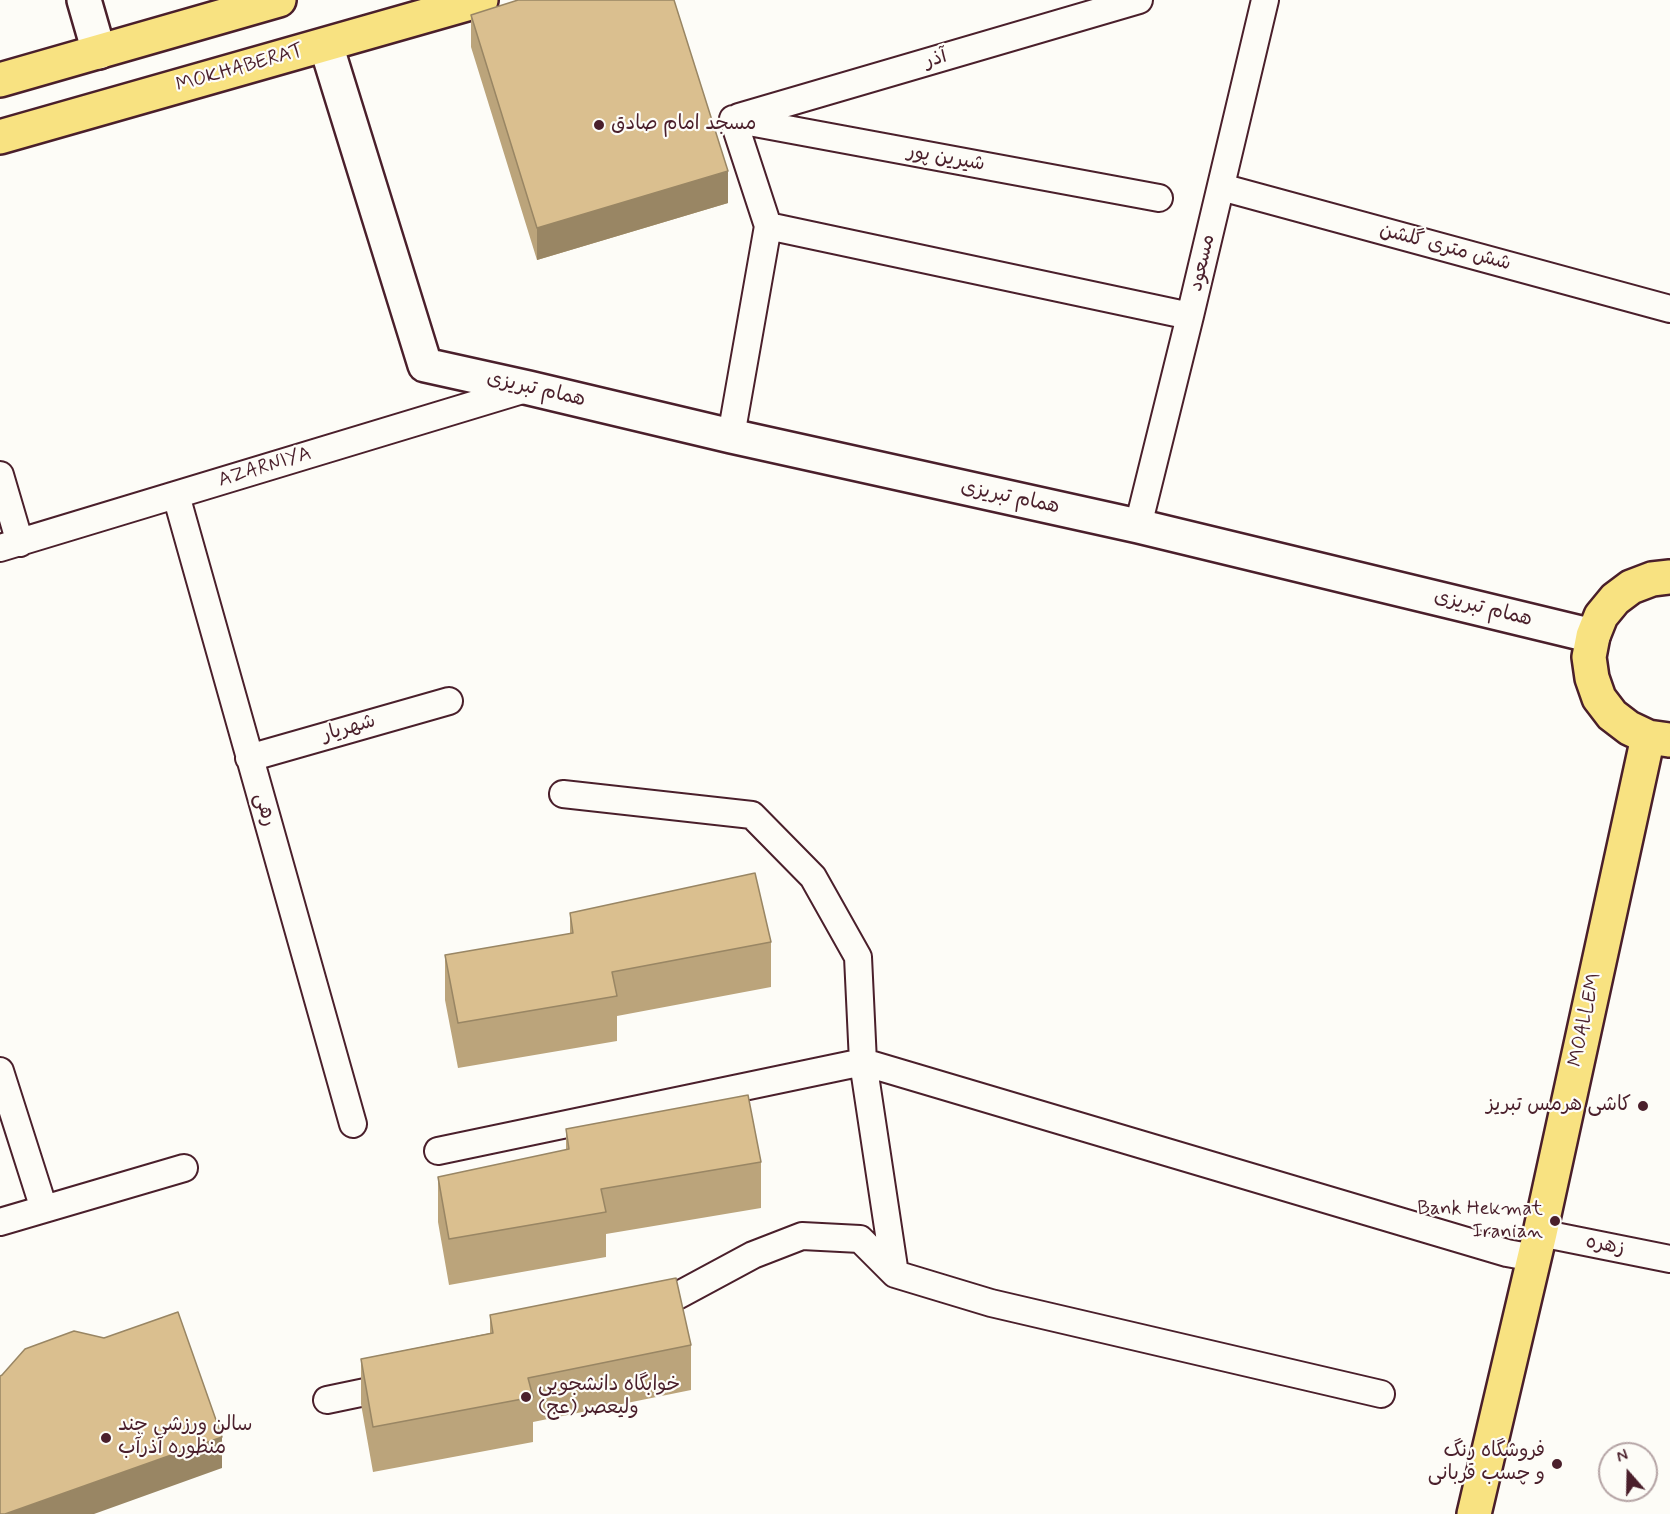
<!DOCTYPE html>
<meta charset="utf-8">
<style>
body{margin:0}
#map{position:relative;width:1670px;height:1514px;overflow:hidden;background:#fdfcf7;font-family:Mynerve,sans-serif}
canvas{display:block}
.north{position:absolute;left:1598px;top:1442px;width:60px;height:60px;box-sizing:border-box;background:#fdfcf7;border:2px solid #b5a4a5;border-radius:50%;rotate:340deg;font-size:16px;font-weight:700;line-height:24px;text-align:center;color:#4a1f2b}
.north::after{content:'';display:block;margin:auto;width:21px;height:27px;background:#4a1f2b;clip-path:polygon(50% 0,100% 100%,50% 72%,0 100%)}
</style>
<div id="map">
<canvas width="1670" height="1514"></canvas>
<div class="north">N</div>
</div>
<script>
const g = document.querySelector('canvas').getContext('2d');
g.lineJoin = 'round';
function shape(rows) {
  const path = new Path2D();
  for (const r of rows) {
    path.moveTo(r[0], r[1]);
    for (let i = 2; i < r.length; i += 2) path.lineTo(r[i], r[i + 1]);
  }
  return path;
}
function strokePath(path, color, width, dash) {
  g.strokeStyle = color;
  g.lineWidth = width;
  g.lineCap = dash ? 'butt' : 'round';
  g.setLineDash(dash || []);
  g.stroke(path);
}
function paint(path, color) {
  g.fillStyle = color;
  g.fill(path, 'evenodd');
}
function write(font, color, halo, rows, align = 'center') {
  g.font = font + ' Mynerve,"Playpen Sans Arabic",sans-serif';
  g.lineWidth = 4.5;
  g.setLineDash([]);
  g.textBaseline = 'middle';
  g.strokeStyle = halo;
  g.fillStyle = color;
  for (const [text, x, y, turn = 0] of rows) {
    g.save();
    g.translate(x, y);
    g.rotate((+turn || 0) * Math.PI / 180);
    g.textAlign = isNaN(turn) ? turn : align;
    if (halo) g.strokeText(text, 0, 0);
    g.fillText(text, 0, 0);
    g.restore();
  }
}
const street = shape([
 [739,117,1139,0],
 [733,119,1159,198],
 [1221,187,1670,309],
 [768,226,1190,316],
 [731,436,768,226,733,119],
 [0,475,20,543],
 [176,495,353,1124],
 [1138,526,1190,316,1265,0],
 [0,548,529,388],
 [249,758,449,701],
 [563,794,752,815,813,877,858,957,863,1062,895,1274],
 [0,1071,44,1209],
 [438,1151,863,1062,1507,1253,1534,1258],
 [0,1222,184,1168],
 [1540,1233,1670,1259],
 [649,1311,753,1255,802,1236,860,1239,895,1274,991,1303,1381,1394],
 [327,1400,394,1386]
]);
const secondary = shape([
 [84,0,99,52],
 [326,45,425,365,529,388,731,436,1138,526,1593,636]
]);
const primary = shape([
 [0,80,279,0],
 [0,137,481,0],
 [1669,740,1648,737,1629,728,1612,715,1599,698,1592,678,1589,657,1593,636,1601,616,1615,599,1631,587,1652,579,1670,577],
 [1474,1514,1540,1233,1648,737]
]);
const wall = shape([
 [471,15,728,203,537,260,471,47],
 [570,913,771,942,771,987,617,1016,617,1041,458,1068,445,1000,445,955,570,934],
 [566,1129,761,1162,761,1208,606,1234,606,1257,449,1285,438,1222,438,1177,566,1150],
 [490,1315,691,1345,691,1390,533,1422,533,1442,373,1472,361,1404,361,1359,490,1333]
]);
const shadedWall = shape([
 [728,171,728,203,537,260,537,228],
 [222,1437,222,1468,94,1514,5,1514]
]);
const building = shape([
 [518,0,674,0,728,171,537,228,471,15,518,0],
 [755,873,771,942,612,972,617,996,458,1023,445,955,573,933,570,913,755,873],
 [748,1095,761,1162,601,1189,606,1212,449,1239,438,1177,569,1149,566,1129,748,1095],
 [676,1278,691,1345,528,1378,533,1397,373,1427,361,1359,493,1333,490,1315,676,1278],
 [178,1312,222,1437,5,1514,0,1514,0,1376,2,1375,25,1349,74,1331,104,1338,178,1312]
]);
const markers = [
 [599,125,6,"#4a1f2b"],
 [1643,1106,6,"#4a1f2b"],
 [1555,1221,6,"#4a1f2b"],
 [526,1397,6,"#4a1f2b"],
 [106,1438,6,"#4a1f2b"],
 [1557,1464,6,"#4a1f2b"]
];
const streetNames = [
 ["آذر",936,60,-16],
 ["MOKHABERAT",240,69,-16],
 ["شیرین پور",946,159,10],
 ["شش متری گلشن",1445,248,15],
 ["مسعود",1203,263,-77],
 ["همام تبریزی",536,390,13],
 ["AZARNIYA",265,468,-17],
 ["همام تبریزی",1010,498,12],
 ["همام تبریزی",1483,609,14],
 ["شهریار",349,729,-16],
 ["رهی",264,810,74],
 ["MOALLEM",1586,1020,-78],
 ["زهره",1605,1246,11]
];
const poiNames = [
 ["مسجد امام صادق",611,125],
 ["کاشی هرمس تبریز",1631,1106,"right"],
 ["Bank Hekmat",1543,1210,"right"],
 ["Iranian",1543,1233,"right"],
 ["خوابگاه دانشجویی",538,1386],
 ["ولیعصر (عج)",538,1409],
 ["سالن ورزشی چند",118,1426],
 ["منظوره آذرآب",118,1449],
 ["فروشگاه رنگ",1545,1452,"right"],
 ["و چسب قربانی",1545,1475,"right"]
];
strokePath(street, '#4a1f2b', 30);
strokePath(secondary, '#4a1f2b', 38);
strokePath(primary, '#4a1f2b', 38);
strokePath(street, '#fdfcf7', 26);
strokePath(secondary, '#fdfcf7', 33);
strokePath(primary, '#f8e281', 33);
paint(wall, '#bba47b');
paint(shadedWall, '#998664');
paint(building, '#dabf8f');
strokePath(building, '#998664', 1.5);
for (const [x, y, r, color] of markers) {
  const dot = new Path2D();
  dot.arc(x, y, r, 0, 2 * Math.PI);
  g.fillStyle = color;
  g.fill(dot);
  strokePath(dot, '#fdfcf7', 2);
}
write('20px', '#4a1f2b', '#fdfcf7', streetNames);
write('20px', '#4a1f2b', '#fdfcf7', poiNames, 'left');
</script>
